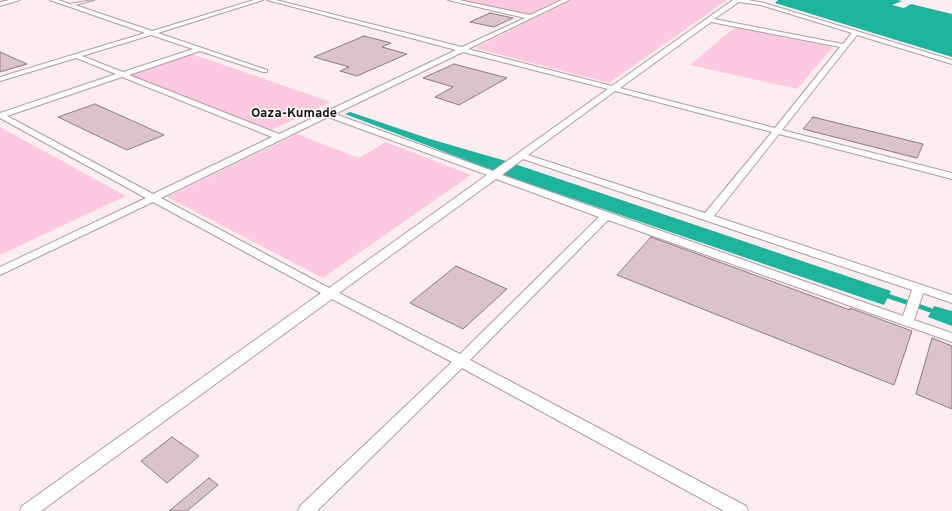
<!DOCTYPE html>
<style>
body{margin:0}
canvas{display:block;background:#fcedf2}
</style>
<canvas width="952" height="511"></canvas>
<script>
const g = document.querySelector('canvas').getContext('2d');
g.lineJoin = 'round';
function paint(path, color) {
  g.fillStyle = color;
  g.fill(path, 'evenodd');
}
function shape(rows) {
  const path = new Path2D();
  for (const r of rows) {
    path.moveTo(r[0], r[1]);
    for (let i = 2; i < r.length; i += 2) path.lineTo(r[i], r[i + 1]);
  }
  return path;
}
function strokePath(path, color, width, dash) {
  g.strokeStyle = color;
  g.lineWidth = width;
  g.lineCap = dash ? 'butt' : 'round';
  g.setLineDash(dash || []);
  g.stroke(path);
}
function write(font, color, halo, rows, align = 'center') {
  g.font = font + ' Overpass,sans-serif';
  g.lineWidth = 3;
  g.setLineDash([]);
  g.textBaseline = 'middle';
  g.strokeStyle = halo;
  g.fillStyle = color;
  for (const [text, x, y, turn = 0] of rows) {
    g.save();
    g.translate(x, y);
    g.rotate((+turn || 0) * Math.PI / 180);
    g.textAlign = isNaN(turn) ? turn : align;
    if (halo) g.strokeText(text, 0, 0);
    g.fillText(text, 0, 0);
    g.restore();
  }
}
const green = shape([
 [459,0,560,0,529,15],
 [571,0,727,0,609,83,475,48],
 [735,27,833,47,797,89,690,65],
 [192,54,331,102,269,131,130,75],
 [0,127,126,196,0,255],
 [297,134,359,158,386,142,471,175,323,278,167,197]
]);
const water = shape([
 [778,0,897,0,902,1,892,5,904,8,911,4,952,14,952,57,775,3],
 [350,112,430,139,506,161,891,291,884,305,518,180,345,114],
 [934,306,952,311,952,326,928,317]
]);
const stream = shape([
 [885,295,930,310]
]);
const building = shape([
 [490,13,513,18,494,27,470,22,490,13],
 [364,36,391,43,382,47,407,54,357,76,340,71,349,67,314,57,364,36],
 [0,52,27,64,0,72,0,52],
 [454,64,507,78,459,105,435,97,453,87,423,78,454,64],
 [95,104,164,135,127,150,58,117,95,104],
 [813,117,923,144,917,158,803,129,813,117],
 [651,237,850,310,850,308,912,331,894,385,617,275,651,237],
 [456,266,507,289,463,329,410,303,456,266],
 [932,338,952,346,952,409,916,394,932,338],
 [172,437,199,456,167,483,141,461,172,437],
 [209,478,218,485,187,511,169,511,209,478]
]);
const minor = shape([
 [10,0,20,0,0,6,0,2,10,0],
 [50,0,58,0,69,4,94,0,75,5,152,31,254,0,263,0,158,33,267,70,267,72,263,72,200,51,129,75,279,134,456,50,267,0,276,0,462,47,525,18,448,0,459,0,530,15,562,0,569,0,468,49,612,86,733,0,748,0,764,3,952,60,952,64,857,35,782,130,952,173,952,179,779,134,714,216,952,295,952,303,923,293,914,320,952,333,952,342,608,220,470,360,746,506,748,511,724,511,462,368,317,511,298,511,300,506,452,362,332,299,41,511,20,511,22,506,321,293,153,202,0,275,0,267,146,198,0,118,0,113,116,74,76,58,0,81,0,77,145,33,50,0],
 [739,2,761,5,852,33,843,44,714,19,739,2],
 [711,22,840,47,775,128,620,88,711,22],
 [151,35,193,49,123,72,82,56,151,35],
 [463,52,608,89,493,171,335,114,463,52],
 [122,77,272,137,153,194,7,116,122,77],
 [615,91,772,132,705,213,528,155,615,91],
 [328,117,487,175,329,288,161,198,328,117],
 [523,159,912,290,903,316,502,175,523,159],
 [496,179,599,217,460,354,339,293,496,179]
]);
const farQuarternames = [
 ["Oaza-Kumade",294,114]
];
paint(green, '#fdc9de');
paint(water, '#1eb49c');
strokePath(stream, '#1eb49c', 4.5);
paint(building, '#dbc3cc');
strokePath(building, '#8e7881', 1);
strokePath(minor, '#b199a3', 2);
paint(minor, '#fff');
write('bold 13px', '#160e12', '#fff', farQuarternames);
</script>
